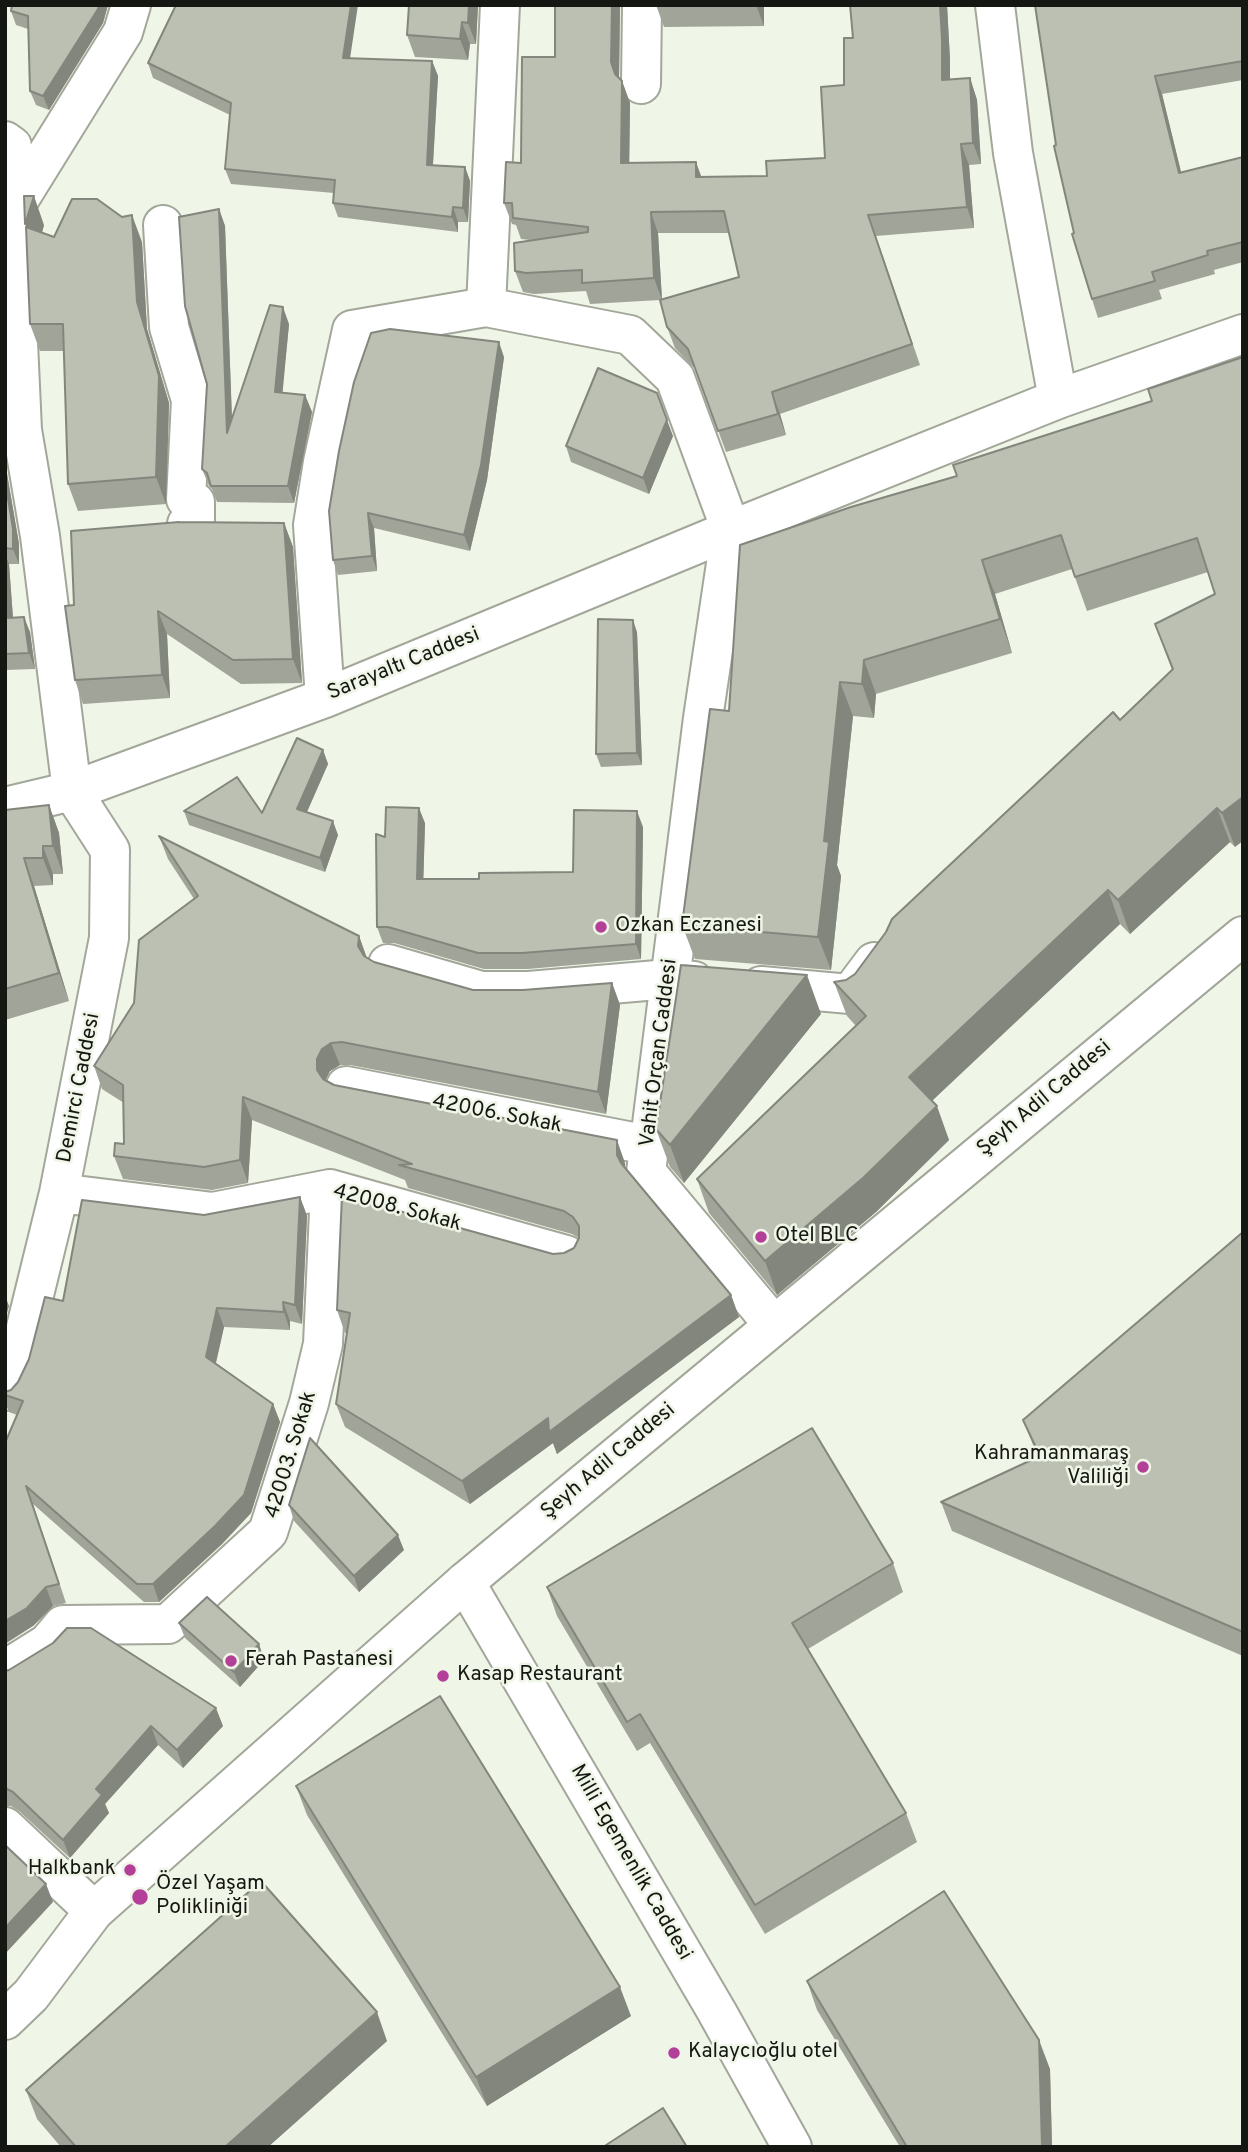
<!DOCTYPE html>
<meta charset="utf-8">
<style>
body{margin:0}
#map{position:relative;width:1248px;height:2152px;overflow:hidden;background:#eff5e7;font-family:Overpass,sans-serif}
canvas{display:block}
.frame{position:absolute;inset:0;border:7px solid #151712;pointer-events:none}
</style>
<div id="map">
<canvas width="1248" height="2152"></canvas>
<div class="frame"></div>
</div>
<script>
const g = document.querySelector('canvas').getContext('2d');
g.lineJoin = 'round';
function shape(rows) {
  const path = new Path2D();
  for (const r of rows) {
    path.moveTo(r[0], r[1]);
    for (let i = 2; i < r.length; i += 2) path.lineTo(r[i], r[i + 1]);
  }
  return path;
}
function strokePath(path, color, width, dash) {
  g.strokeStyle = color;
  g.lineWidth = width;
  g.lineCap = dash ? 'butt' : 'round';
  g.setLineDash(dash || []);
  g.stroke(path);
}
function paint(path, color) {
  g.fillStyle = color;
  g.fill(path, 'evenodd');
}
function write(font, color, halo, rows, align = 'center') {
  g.font = font + ' Overpass,sans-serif';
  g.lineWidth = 5;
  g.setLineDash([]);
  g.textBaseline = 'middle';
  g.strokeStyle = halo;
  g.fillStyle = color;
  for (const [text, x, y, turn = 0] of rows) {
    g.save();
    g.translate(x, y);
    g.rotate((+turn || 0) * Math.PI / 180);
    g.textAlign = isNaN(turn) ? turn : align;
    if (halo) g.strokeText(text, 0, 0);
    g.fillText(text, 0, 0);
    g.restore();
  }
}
const minor = shape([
 [995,5,1013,153,1058,399],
 [641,84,642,5],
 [5,141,12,146,12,211,22,430,40,536,72,791,110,850,109,938,59,1193,16,1368,5,1391],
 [12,211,123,32,131,5],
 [163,225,169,327,191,400,186,499,195,502,195,520,187,524],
 [486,307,500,5],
 [325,698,313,525,323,462,352,330,486,307,630,335,675,378,731,530,703,718,646,1172,773,1324],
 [5,807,72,791,325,698,731,530,1058,399,1243,334],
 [388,964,481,991,529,991,669,979,694,981],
 [761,986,850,994,874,962],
 [346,1086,648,1145],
 [59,1193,213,1212,330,1189,566,1255],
 [465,1582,717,2012,792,2147],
 [5,1670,48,1643,63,1625,168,1624,268,1532,309,1403,323,1344,330,1189],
 [5,1827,94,1911]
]);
const major = shape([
 [5,2020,31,1995,94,1911,465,1582,1243,936]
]);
const wall = shape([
 [12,5,108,5,103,23,49,110,36,105,30,91,28,29,16,25,11,11],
 [409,5,478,5,476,44,470,44,468,60,415,57,407,35],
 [555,5,620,5,619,78,622,81,630,103,629,163,701,177,767,176,825,158,844,85,853,38,850,5,947,5,950,60,950,79,970,78,977,100,981,164,969,165,974,228,876,236,920,365,780,414,786,435,726,452,696,370,675,348,667,327,660,300,590,304,586,291,534,294,523,292,515,271,530,240,521,239,516,225,512,224,504,203,521,163,555,57],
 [658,233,729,233,739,277,662,300],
 [656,5,764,5,764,26,664,27],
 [1243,5,1243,80,1162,94,1181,173,1243,157,1243,262,1214,270,1215,274,1159,290,1162,299,1098,318,1092,299,1074,233,1056,145],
 [350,58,432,61,438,76,433,165,465,167,470,181,468,222,458,222,458,232,338,217,333,203,334,193,231,184,225,169,230,115,153,78,148,63],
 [219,209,225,226,232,418,289,324,282,393,305,395,312,412,294,503,217,502,212,489,209,486,202,469],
 [44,225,42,233,54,237,142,242,147,329,169,403,166,504,78,511,68,484,64,351,40,351,30,324,26,227],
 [504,357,487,480,470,551,374,528,377,571,338,575,333,560,329,511],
 [1243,357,1235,847,1230,842,1130,934,1120,924,932,1101,949,1140,876,1212,777,1295,709,1213,697,1179,856,1026,847,1016,834,982,846,980,855,974,1172,670,1155,624,1215,594,1208,572,1087,611,1072,569,995,594,1012,653,876,694,874,718,853,716,837,865,841,876,831,970,695,959,682,925,729,711,957,476,1152,401],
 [673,436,649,494,571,462,566,446],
 [5,462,19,544,19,564,9,564,13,617,30,632,35,669,5,670],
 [284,523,293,547,302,683,241,684,167,634,170,698,83,704,75,680,74,605],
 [637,632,642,765,601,767,596,754],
 [323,750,328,764,307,812,338,835,325,872,189,825,184,811,262,813],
 [49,805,59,833,63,874,53,874,53,885,34,886,69,1001,5,1020,5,810],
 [425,823,423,879,479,879,573,872,643,827,641,959,528,969,484,969,394,943,383,943,377,927,385,837],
 [159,836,359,936,367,958,374,962,473,990,523,990,612,983,620,1005,606,1114,350,1065,340,1065,330,1071,325,1081,334,1085,625,1163,625,1168,731,1295,739,1317,557,1454,553,1443,470,1504,345,1427,336,1404,347,1333,345,1333,337,1310,553,1254,564,1253,574,1248,579,1238,572,1234,408,1188,405,1180,252,1120,248,1183,212,1190,123,1179,114,1156,124,1144,124,1103,102,1089,94,1066,134,1003,194,899,168,859],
 [821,1014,684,1183,670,1167,656,1129],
 [300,1197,307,1216,302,1324,290,1321,290,1330,224,1327,216,1363,273,1404,280,1422,251,1513,222,1544,159,1602,144,1602,33,1504,66,1603,53,1606,33,1626,17,1415,9,1412,5,1403,5,1392,11,1390,18,1382,63,1301,204,1215],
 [1243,1232,1243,1656,952,1531,941,1502,1038,1457,1023,1420],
 [289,1505,404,1550,359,1592,294,1521],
 [893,1563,903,1592,808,1649,906,1813,917,1842,765,1934,650,1743,637,1751,557,1616,547,1587],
 [179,1623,259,1644,264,1660,240,1687,185,1638],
 [5,1671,223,1726,183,1768,158,1745,105,1804,109,1813,70,1858,19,1811,11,1806,5,1806],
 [296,1786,631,2016,487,2106,307,1815],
 [807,1981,1050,2069,1052,2147,900,2147,817,2010],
 [387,2041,268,2147,61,2147,37,2119,26,2090]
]);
const shadedWall = shape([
 [99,5,108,5,103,23,49,110,43,96],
 [351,5,358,5,348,72,343,58],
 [469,5,478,5,476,44,468,23],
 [612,5,620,5,619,84,622,81,630,103,629,184,621,163,615,74,611,62],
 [756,5,764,5,764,26],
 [940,5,947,5,950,60,950,101,942,80],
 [462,22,470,44,468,60,460,39],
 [432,61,438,76,432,179,427,165],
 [1155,76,1162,94,1186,192,1179,173],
 [970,78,977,100,981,164,973,143],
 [961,144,969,165,974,228,967,207],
 [696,162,704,184,696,177],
 [465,167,470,181,468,222,463,208],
 [34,196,44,225,36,253,25,224],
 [453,207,458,222,458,232,452,217],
 [219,209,225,226,233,450,227,433],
 [651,212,658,233,662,300,654,278],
 [132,215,142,242,147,329,169,403,166,504,156,477,137,302],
 [283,307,289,324,281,409,275,392],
 [499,342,504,357,487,480,470,551,464,535],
 [772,392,780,414,786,435,778,414],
 [305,395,312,412,294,503,288,486],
 [667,420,673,436,649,494,643,478],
 [5,462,19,544,19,564,13,549,5,480],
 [368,513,374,528,377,571,372,556],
 [284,523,293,547,302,683,293,659],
 [5,554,9,564,14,633,8,618,5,575],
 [982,560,995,594,1012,653,1000,619],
 [158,611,167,634,170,698,162,675],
 [24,617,30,632,35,669,29,653],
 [633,620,637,632,642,765,637,753],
 [864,660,876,694,874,718,862,684],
 [840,682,853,716,837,865,841,876,831,970,818,937,824,841],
 [323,750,328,764,302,823,297,809],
 [1243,797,1243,841,1235,847,1222,813],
 [49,805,59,833,63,874,53,846],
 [419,808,425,823,423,894,417,879],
 [1217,808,1230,842,1130,934,1118,900],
 [637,811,643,827,641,959,636,944],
 [333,821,338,835,325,872,320,858],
 [43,846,53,874,53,885,43,858],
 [24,858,34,886,69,1001,59,973],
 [1108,890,1120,924,921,1111,909,1077],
 [359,936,367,959,367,969,358,946],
 [807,975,821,1014,684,1183,670,1145],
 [612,983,620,1005,606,1114,598,1092],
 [331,1043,340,1065,330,1071,325,1081,317,1070,317,1059,322,1049],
 [243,1097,252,1120,248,1183,240,1160],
 [937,1106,949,1140,876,1212,777,1295,765,1261],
 [617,1140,625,1163,625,1178,617,1155],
 [300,1197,307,1216,302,1324,295,1305],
 [731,1295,739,1317,557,1454,553,1443,470,1504,462,1481,548,1418],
 [6,1298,9,1306,5,1320,5,1300],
 [283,1302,290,1321,290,1330,284,1312],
 [217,1308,224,1327,213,1375,206,1357],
 [273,1404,280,1422,251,1513,222,1544,159,1602,153,1584],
 [398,1535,404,1550,359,1592,354,1576],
 [46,1587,53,1606,33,1626,5,1644,5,1621],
 [259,1644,264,1660,240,1687,234,1672],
 [216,1708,223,1726,183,1768,177,1750],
 [151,1726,158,1745,105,1804,109,1813,70,1858,63,1840,96,1789],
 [46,1884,53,1902,5,1954,5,1928],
 [620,1987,631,2016,487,2106,476,2077],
 [377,2012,387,2041,268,2147,225,2147],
 [1039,2040,1050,2069,1052,2147,1042,2147]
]);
const building = shape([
 [12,5,99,5,98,9,43,96,30,91,28,16,11,11,12,5],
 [176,5,351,5,343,58,432,61,427,165,465,167,463,208,453,207,452,217,333,203,335,180,225,169,231,103,148,63,176,5],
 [409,5,469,5,468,23,462,22,460,39,407,35,409,5],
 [555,5,612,5,611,62,615,74,622,81,621,163,696,162,696,177,767,176,766,161,825,158,821,87,844,85,844,38,853,38,850,5,940,5,942,39,942,80,970,78,973,143,961,144,967,207,868,215,912,344,772,392,778,414,718,431,688,349,667,327,660,300,739,277,724,211,651,212,654,278,582,283,582,270,526,273,515,271,514,243,588,232,588,227,513,218,512,203,504,203,506,162,521,163,522,57,555,57,555,5],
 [1035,5,1243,5,1243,61,1155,76,1179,173,1243,157,1243,242,1207,251,1208,255,1152,272,1155,281,1092,299,1072,234,1074,233,1054,146,1056,145,1035,5],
 [24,196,34,196,25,224,24,196],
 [72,199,97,199,122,217,132,215,137,302,159,376,156,477,68,484,63,324,30,324,26,227,54,237,72,199],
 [219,209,227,433,270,305,283,307,275,392,305,395,288,486,211,486,207,473,202,469,207,384,185,306,179,217,219,209],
 [390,329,499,342,481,465,464,535,368,513,372,556,333,560,329,511,339,451,354,382,371,333,390,329],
 [1243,357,1243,797,1222,813,1217,808,1118,900,1108,890,909,1077,937,1106,863,1178,765,1261,697,1179,866,1016,834,982,846,980,855,974,886,932,892,919,1113,712,1120,720,1173,669,1155,624,1215,594,1197,538,1075,577,1061,535,982,560,1000,619,864,660,862,684,840,682,824,841,829,842,818,937,682,925,710,709,729,711,740,545,851,507,957,476,953,465,1152,401,1148,389,1243,357],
 [598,368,657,393,667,420,643,478,566,446,598,368],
 [5,480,13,529,13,549,5,548,5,480],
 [179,522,284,523,293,659,233,660,158,611,162,675,75,680,65,606,74,605,71,531,179,522],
 [5,575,8,618,24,617,29,653,5,654,5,575],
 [598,619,633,620,637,753,596,754,598,619],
 [297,738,323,750,297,809,333,821,320,858,184,811,237,777,262,813,297,738],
 [49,805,53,846,43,846,43,858,24,858,59,973,5,989,5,810,49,805],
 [386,807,419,808,417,879,479,879,479,873,573,872,574,810,637,811,636,944,522,953,478,953,388,927,377,927,376,834,385,837,386,807],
 [159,836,359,936,358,946,364,956,374,962,473,990,523,990,612,983,598,1092,342,1042,331,1043,322,1049,317,1059,317,1070,323,1079,334,1085,617,1140,617,1155,621,1163,731,1295,549,1432,548,1418,462,1481,336,1404,350,1313,337,1310,342,1195,553,1254,564,1253,574,1248,579,1238,579,1226,573,1217,564,1211,399,1165,412,1164,243,1097,240,1160,204,1167,114,1156,115,1143,124,1144,123,1085,94,1066,134,1003,139,940,198,896,159,836],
 [681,965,807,975,670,1145,656,1129,681,965],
 [300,1197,295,1305,283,1302,284,1312,217,1308,206,1357,273,1404,244,1495,215,1526,153,1584,137,1584,26,1486,59,1584,46,1587,27,1608,5,1621,5,1443,23,1401,5,1395,5,1392,11,1390,18,1382,29,1359,45,1297,63,1301,82,1200,204,1215,300,1197],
 [1243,1232,1243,1632,941,1502,1040,1456,1023,1420,1243,1232],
 [812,1428,893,1563,792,1623,906,1813,755,1905,640,1714,627,1722,547,1587,812,1428],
 [310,1438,398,1535,354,1576,289,1505,310,1438],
 [207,1597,259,1644,234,1672,179,1623,207,1597],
 [67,1628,91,1628,216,1708,177,1750,151,1726,96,1789,102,1795,63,1840,13,1792,5,1788,5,1671,9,1670,53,1643,67,1628],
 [440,1696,620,1987,476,2077,296,1786,440,1696],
 [5,1845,46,1884,5,1928,5,1845],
 [261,1881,377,2012,225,2147,76,2147,26,2090,261,1881],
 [944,1891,1039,2040,1042,2147,907,2147,807,1981,944,1891],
 [663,2108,687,2147,603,2147,663,2108]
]);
const markers = [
 [601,927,7,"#b33f98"],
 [761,1237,7,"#b33f98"],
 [1143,1467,7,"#b33f98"],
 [231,1661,7,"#b33f98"],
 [443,1676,7,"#b33f98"],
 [130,1870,7,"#b33f98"],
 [140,1897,9,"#b33f98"],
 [674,2053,7,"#b33f98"]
];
const streetNames = [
 ["Sarayaltı Caddesi",404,665,-22],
 ["Vahit Orçan Caddesi",660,1053,-83],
 ["Demirci Caddesi",80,1088,-79],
 ["Şeyh Adil Caddesi",1045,1099,-40],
 ["42006. Sokak",497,1115,11],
 ["42008. Sokak",397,1209,15],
 ["42003. Sokak",292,1455,-73],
 ["Şeyh Adil Caddesi",609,1462,-40],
 ["Milli Egemenlik Caddesi",630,1863,60]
];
const poiNames = [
 ["Ozkan Eczanesi",615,927],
 ["Otel BLC",775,1237],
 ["Kahramanmaraş",1129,1455,"right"],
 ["Valiliği",1129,1479,"right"],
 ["Ferah Pastanesi",245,1661],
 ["Kasap Restaurant",457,1676],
 ["Halkbank",116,1870,"right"],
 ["Özel Yaşam",156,1885],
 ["Polikliniği",156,1909],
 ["Kalaycıoğlu otel",688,2053]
];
strokePath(minor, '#a2a79a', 42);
strokePath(major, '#a2a79a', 42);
strokePath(minor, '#fff', 38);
strokePath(major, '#fff', 38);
paint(wall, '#a1a599');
paint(shadedWall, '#83867d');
paint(building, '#bbc0b2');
strokePath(building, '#83867d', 2);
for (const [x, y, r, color] of markers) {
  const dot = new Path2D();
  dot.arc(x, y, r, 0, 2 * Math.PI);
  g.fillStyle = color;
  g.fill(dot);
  strokePath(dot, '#eff5e7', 2.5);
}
write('21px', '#151712', '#eff5e7', streetNames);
write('21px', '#151712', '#eff5e7', poiNames, 'left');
</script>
